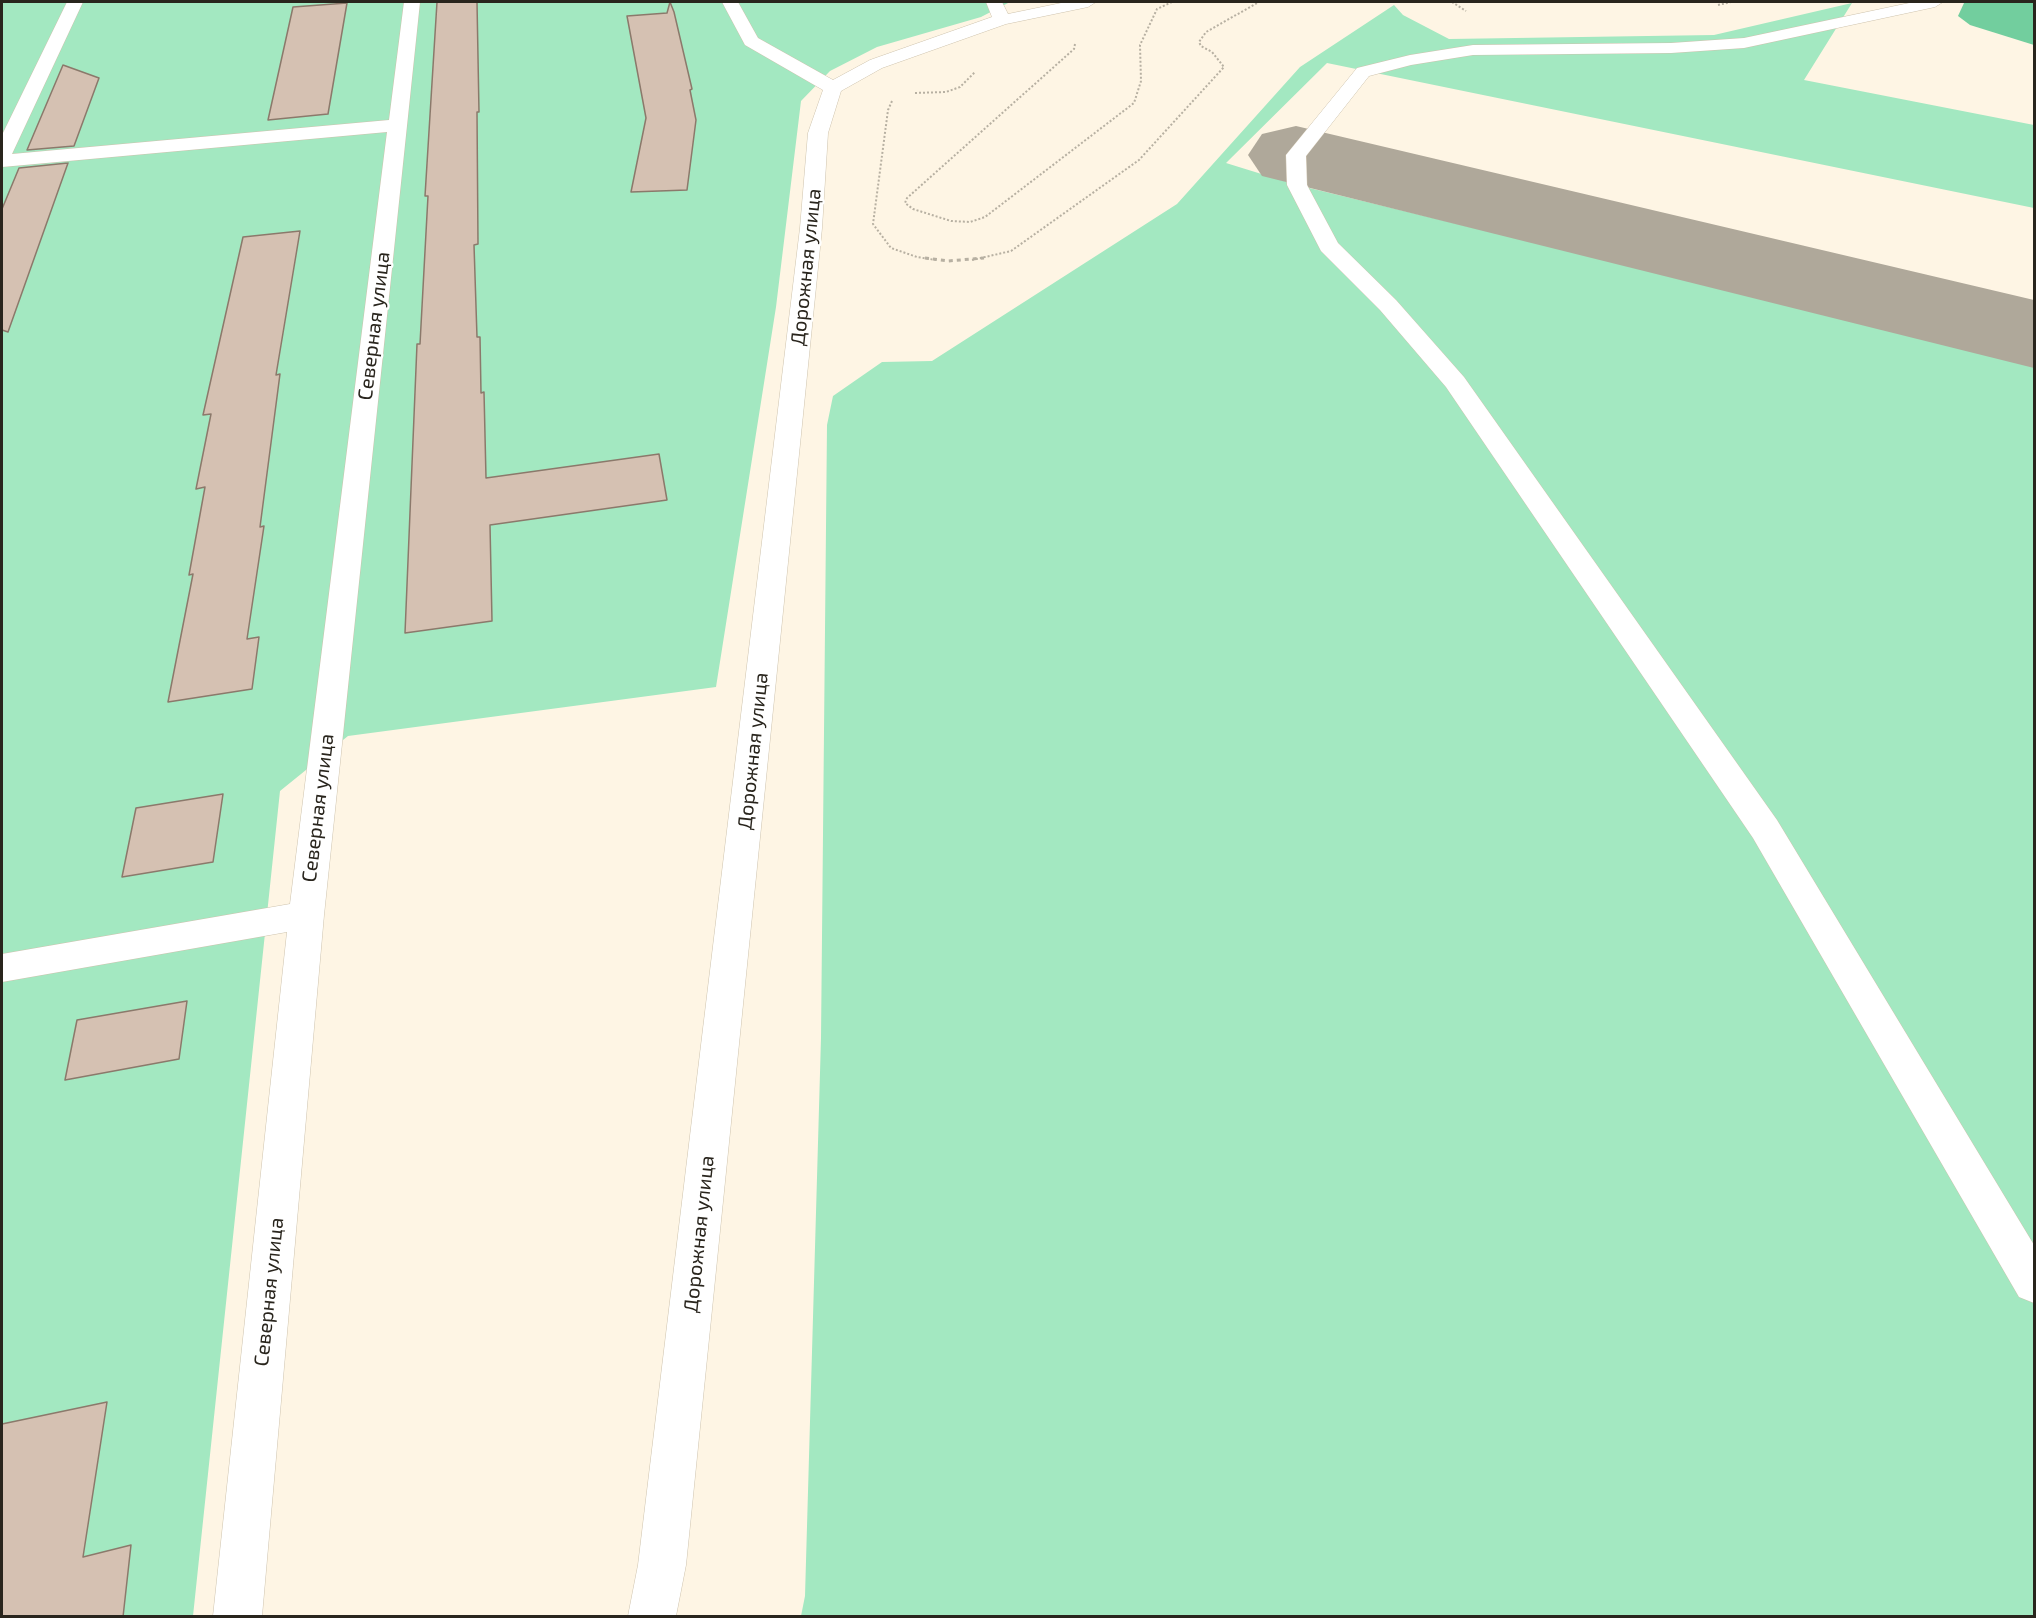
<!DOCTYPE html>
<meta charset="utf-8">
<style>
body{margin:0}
#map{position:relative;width:2036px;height:1618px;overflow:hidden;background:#fef5e4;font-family:"Exo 2",sans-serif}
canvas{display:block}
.frame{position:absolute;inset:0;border:3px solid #29251d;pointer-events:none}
</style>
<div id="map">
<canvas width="2036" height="1618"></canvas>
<div class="frame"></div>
</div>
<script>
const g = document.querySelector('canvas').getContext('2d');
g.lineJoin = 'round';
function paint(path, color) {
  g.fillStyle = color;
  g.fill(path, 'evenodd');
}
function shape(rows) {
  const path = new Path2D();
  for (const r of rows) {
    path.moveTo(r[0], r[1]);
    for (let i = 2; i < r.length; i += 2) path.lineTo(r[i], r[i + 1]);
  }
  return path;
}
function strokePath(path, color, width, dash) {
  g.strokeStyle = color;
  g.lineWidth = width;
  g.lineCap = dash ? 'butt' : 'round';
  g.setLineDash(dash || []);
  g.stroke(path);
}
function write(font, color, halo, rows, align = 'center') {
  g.font = font + ' "Exo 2",sans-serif';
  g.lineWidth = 4.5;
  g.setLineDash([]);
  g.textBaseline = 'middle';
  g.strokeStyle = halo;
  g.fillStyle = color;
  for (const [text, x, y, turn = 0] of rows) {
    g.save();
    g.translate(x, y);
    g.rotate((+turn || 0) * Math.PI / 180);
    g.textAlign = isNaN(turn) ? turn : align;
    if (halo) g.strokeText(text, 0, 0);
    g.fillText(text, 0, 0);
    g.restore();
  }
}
const green = shape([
 [2,2,1010,2,981,17,877,47,830,71,801,101,776,307,716,687,348,736,280,791,193,1616,2,1616],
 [1852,3,1804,80,2034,125,2034,208,1327,63,1226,163,1297,185,2034,364,2034,1616,801,1616,805,1596,821,1038,827,425,833,396,882,362,932,361,1177,204,1300,67,1394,5,1403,15,1449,39,1714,35]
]);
const forest = shape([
 [1971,2,2034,2,2034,45,1970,25,1958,16,1964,3]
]);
const taxiway = shape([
 [1296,126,2034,300,2034,368,1262,176,1248,155,1262,134,1296,126]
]);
const building = shape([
 [437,2,477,2,479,112,477,112,478,244,474,245,477,337,480,337,481,393,484,392,486,478,659,454,667,500,490,525,492,621,405,633,417,344,420,344,425,251,428,196,425,196,437,2],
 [670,2,674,12,692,89,690,90,696,120,687,190,631,192,646,118,627,16,667,13,670,2],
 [347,3,328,114,268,120,293,7,347,3],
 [63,65,99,78,74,146,27,150,63,65],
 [68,163,8,332,2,330,2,209,19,168,68,163],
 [300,231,276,375,280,374,260,527,264,526,247,639,259,637,252,689,168,702,193,574,189,575,205,487,196,489,211,414,203,415,243,237,300,231],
 [223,794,213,862,122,877,136,808,223,794],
 [187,1001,179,1059,65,1080,77,1020,187,1001],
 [107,1402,83,1557,131,1545,123,1617,2,1617,2,1424,107,1402]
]);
const pathFar1 = shape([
 [1452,2,1466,11],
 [1718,5,1731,2],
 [1075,44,1074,49,907,198,905,203,913,209,951,221,970,222,985,217,1134,103,1141,81,1140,45,1157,9,1172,2],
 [915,93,946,92,960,87,975,72],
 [892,101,888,110,873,224,891,248,917,257,936,260],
 [972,260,1011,251,1139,160,1224,67,1212,52,1201,46,1199,42,1206,32,1259,2]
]);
const path = shape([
 [925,258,948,261,984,258]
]);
const minor = shape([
 [67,2,83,2,12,154,389,120,404,2,420,2,324,915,262,1616,213,1616,287,932,2,982,2,954,290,904,387,132,2,167,2,135,67,2],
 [722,2,738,2,758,38,833,80,870,60,992,17,986,2,1002,2,1008,14,1066,2,1096,2,1088,7,1006,24,882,68,841,91,828,133,822,228,686,1565,676,1616,628,1616,638,1565,800,228,808,133,823,90,745,45,722,2],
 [1914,2,1943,2,1935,7,1744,48,1671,53,1473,55,1411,65,1369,76,1306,156,1307,185,1338,243,1396,300,1464,377,1777,820,2034,1245,2034,1303,2019,1297,1753,838,1446,387,1380,310,1321,251,1287,185,1286,155,1357,68,1410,55,1473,45,1671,43,1744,38,1914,2]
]);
const streetNames = [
 ["Дорожная улица",806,267,-84],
 ["Северная улица",374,326,-83],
 ["Дорожная улица",753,751,-84],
 ["Северная улица",318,808,-83],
 ["Дорожная улица",699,1234,-84],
 ["Северная улица",269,1292,-84]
];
paint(green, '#a3e8c1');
paint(forest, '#72ce9e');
paint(taxiway, '#afa89a');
paint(building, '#d5c1b2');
strokePath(building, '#8b796b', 1.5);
strokePath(minor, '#cec3ae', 1);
strokePath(pathFar1, '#b7b0a2', 2, [2, 2]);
strokePath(path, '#b7b0a2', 3, [4, 4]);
paint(minor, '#fff');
write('20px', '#29251d', '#fff', streetNames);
</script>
